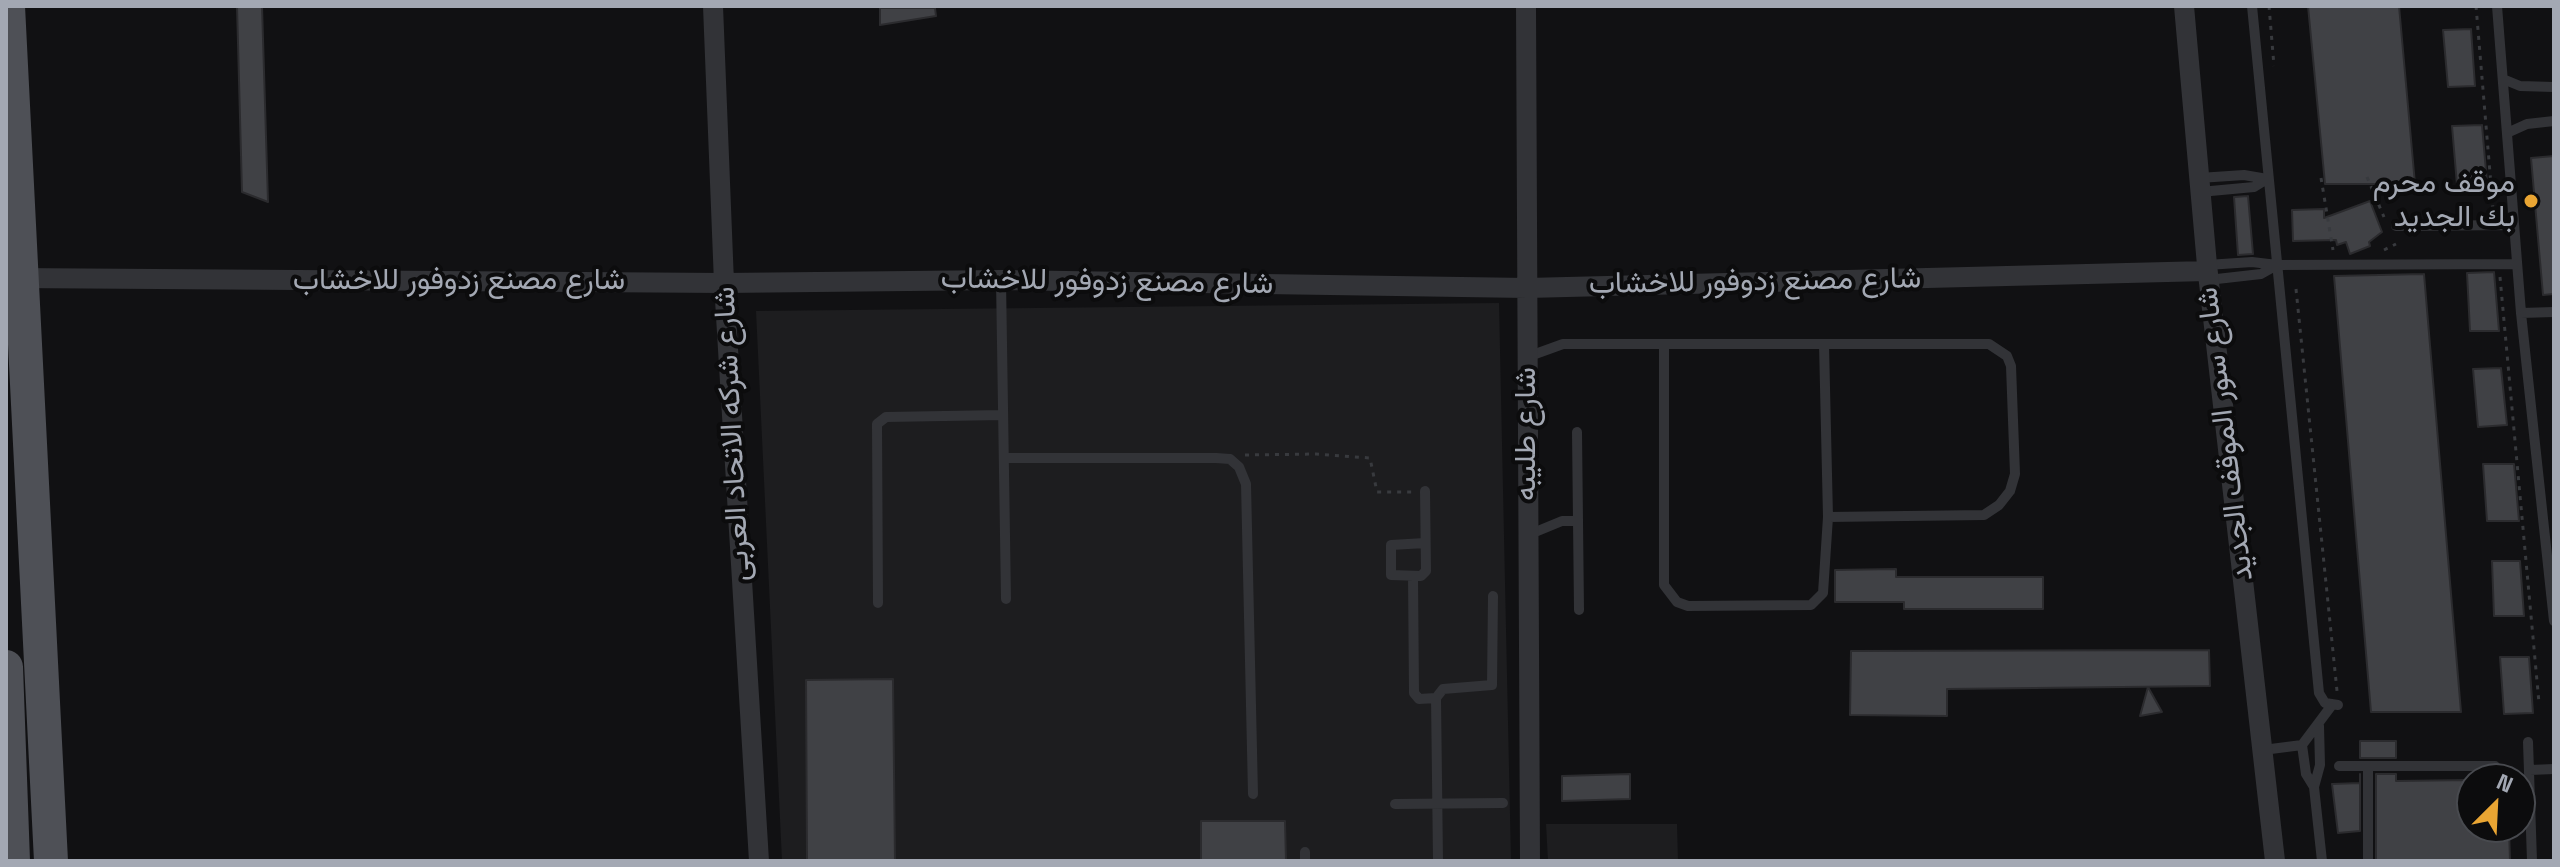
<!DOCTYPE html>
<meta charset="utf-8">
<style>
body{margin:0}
#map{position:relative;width:2560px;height:867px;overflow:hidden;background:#111113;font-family:"Space Grotesk",sans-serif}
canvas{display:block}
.frame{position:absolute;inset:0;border:8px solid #a3a8b3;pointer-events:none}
.north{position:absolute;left:2456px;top:763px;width:80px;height:80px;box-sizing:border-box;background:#0c0c0d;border:2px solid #484a4f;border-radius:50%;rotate:24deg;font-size:22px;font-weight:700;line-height:32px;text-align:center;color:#a3a8b3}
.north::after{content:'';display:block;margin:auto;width:28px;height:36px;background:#e9a533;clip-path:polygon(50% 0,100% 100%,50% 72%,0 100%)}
</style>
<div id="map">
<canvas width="2560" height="867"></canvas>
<div class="frame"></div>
<div class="north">N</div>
</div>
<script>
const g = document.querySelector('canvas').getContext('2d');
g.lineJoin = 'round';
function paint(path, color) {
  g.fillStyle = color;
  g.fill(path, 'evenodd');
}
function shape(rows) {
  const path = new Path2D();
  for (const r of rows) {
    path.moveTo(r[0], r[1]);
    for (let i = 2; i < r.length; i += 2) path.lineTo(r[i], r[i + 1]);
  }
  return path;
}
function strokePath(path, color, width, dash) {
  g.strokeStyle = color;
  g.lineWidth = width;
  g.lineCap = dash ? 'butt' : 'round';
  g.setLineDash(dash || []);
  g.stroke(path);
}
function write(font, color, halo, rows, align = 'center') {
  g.font = font + ' "Space Grotesk",Vazirmatn,sans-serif';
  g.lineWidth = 8;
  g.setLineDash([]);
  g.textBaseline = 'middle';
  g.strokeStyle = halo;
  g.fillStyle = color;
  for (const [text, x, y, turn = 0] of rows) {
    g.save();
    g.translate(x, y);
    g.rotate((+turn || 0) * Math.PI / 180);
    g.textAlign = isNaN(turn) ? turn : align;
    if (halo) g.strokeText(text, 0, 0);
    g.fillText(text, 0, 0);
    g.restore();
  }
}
const built = shape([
 [1499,303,1511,861,782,861,756,311],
 [1546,824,1677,824,1678,861,1548,861]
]);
const building = shape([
 [237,6,262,6,268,202,242,192,237,6],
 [2308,6,2399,6,2415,184,2325,184,2308,6],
 [880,8,935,8,936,16,880,25,880,8],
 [2471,29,2475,86,2448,87,2443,30,2471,29],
 [2482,125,2487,183,2457,185,2452,126,2482,125],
 [2554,156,2554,294,2543,295,2531,158,2554,156],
 [2248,196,2253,254,2238,255,2234,197,2248,196],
 [2370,201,2382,232,2369,242,2370,246,2350,254,2346,242,2337,245,2336,240,2293,241,2292,210,2324,209,2324,218,2370,201],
 [2494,272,2499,331,2470,331,2467,273,2494,272],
 [2424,274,2461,712,2371,712,2334,276,2424,274],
 [2501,368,2507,425,2478,427,2473,369,2501,368],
 [2483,464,2514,464,2519,521,2487,521,2483,464],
 [2492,561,2520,561,2524,616,2494,616,2492,561],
 [1896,569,1896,577,2043,577,2043,609,1904,609,1904,602,1835,602,1835,570,1896,569],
 [2209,650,2210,686,1947,689,1947,716,1850,715,1851,651,2209,650],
 [2500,657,2529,657,2533,713,2504,714,2500,657],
 [893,679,895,861,807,861,806,680,893,679],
 [2148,687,2162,712,2140,716,2148,687],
 [2360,741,2396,741,2396,758,2360,758,2360,741],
 [1630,774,1630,799,1562,801,1562,776,1630,774],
 [2360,774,2360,831,2338,833,2332,784,2360,783,2360,774],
 [2376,774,2396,774,2396,781,2472,780,2472,827,2509,827,2510,861,2376,861,2376,774],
 [1201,821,1285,821,1286,861,1201,861,1201,821]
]);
const path = shape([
 [2269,6,2274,66],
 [2476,6,2493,209],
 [2367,177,2384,217],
 [2321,178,2333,250],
 [2384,250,2396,244],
 [2500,277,2539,703],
 [2296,289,2337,691],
 [1245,455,1316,454,1370,458,1377,492,1412,492]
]);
const lane = shape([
 [2252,6,2319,693,2325,703,2338,705],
 [2497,6,2521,313,2554,621],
 [2503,79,2520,86,2554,87],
 [2507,133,2527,124,2554,121],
 [2199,178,2244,175,2267,179],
 [2200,192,2254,187,2267,179],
 [2396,226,2514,225],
 [2207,265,2252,262,2277,265,2517,264],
 [1001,280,1006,599],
 [2208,280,2261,274,2277,265],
 [2521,313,2554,312],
 [1664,344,1664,585,1677,602,1688,606,1811,605,1823,593,1828,517,1824,344],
 [1527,357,1563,344,1989,344,2007,356,2011,366,2015,474,2010,491,1999,505,1984,515,1828,517],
 [1577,432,1579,610],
 [1004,458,1216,458,1230,459,1239,467,1246,484,1253,794],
 [1425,491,1426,571,1421,576,1391,575,1391,545,1425,543],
 [1528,535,1562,521,1578,521],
 [1413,576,1414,693,1419,699,1436,698],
 [878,603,877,424,886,417,1003,415],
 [2528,742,2532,861],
 [2302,745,2306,774,2314,787,2322,861],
 [2263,750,2302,745,2332,705],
 [2339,766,2495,766],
 [2530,770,2554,769],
 [2314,787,2320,765,2319,726],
 [1395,804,1503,803],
 [1305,852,1305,861],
 [1438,861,1436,698,1443,689,1492,685,1493,596],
 [2368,861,2368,766]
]);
const street = shape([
 [713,6,724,283,759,861],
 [1526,6,1530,861],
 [2184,6,2207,265,2275,861],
 [14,278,724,283,1001,280,1527,288,2207,271]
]);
const primary = shape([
 [6,667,13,861]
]);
const primaryBridge = shape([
 [8,6,51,861]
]);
const markers = [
 [2531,201,8,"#e9a533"]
];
const poiNames = [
 ["موقف محرم",2515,184],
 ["بك الجديد",2515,218]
];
const streetNames = [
 ["شارع مصنع زدوفور للاخشاب",459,281],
 ["شارع مصنع زدوفور للاخشاب",1107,282,1],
 ["شارع مصنع زدوفور للاخشاب",1755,282,-1],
 ["شارع شركه الاتحاد العربى",733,434,-93],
 ["شارع طليبه",1527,434,-90],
 ["شارع سور الموقف الجديد",2226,434,-97]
];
paint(built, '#1d1d1f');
paint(building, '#404145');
strokePath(building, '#2b2b2e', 2);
strokePath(path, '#383a3e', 3, [4, 6]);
strokePath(lane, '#323337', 10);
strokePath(street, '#323337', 20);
strokePath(primary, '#4e5056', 34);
strokePath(primaryBridge, '#4e5056', 34);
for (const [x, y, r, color] of markers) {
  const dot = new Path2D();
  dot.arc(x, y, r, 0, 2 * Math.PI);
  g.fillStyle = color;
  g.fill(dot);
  strokePath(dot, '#0c0c0d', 3);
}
write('30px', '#a3a8b3', '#0c0c0d', poiNames, 'right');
write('30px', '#a3a8b3', '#0c0c0d', streetNames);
</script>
